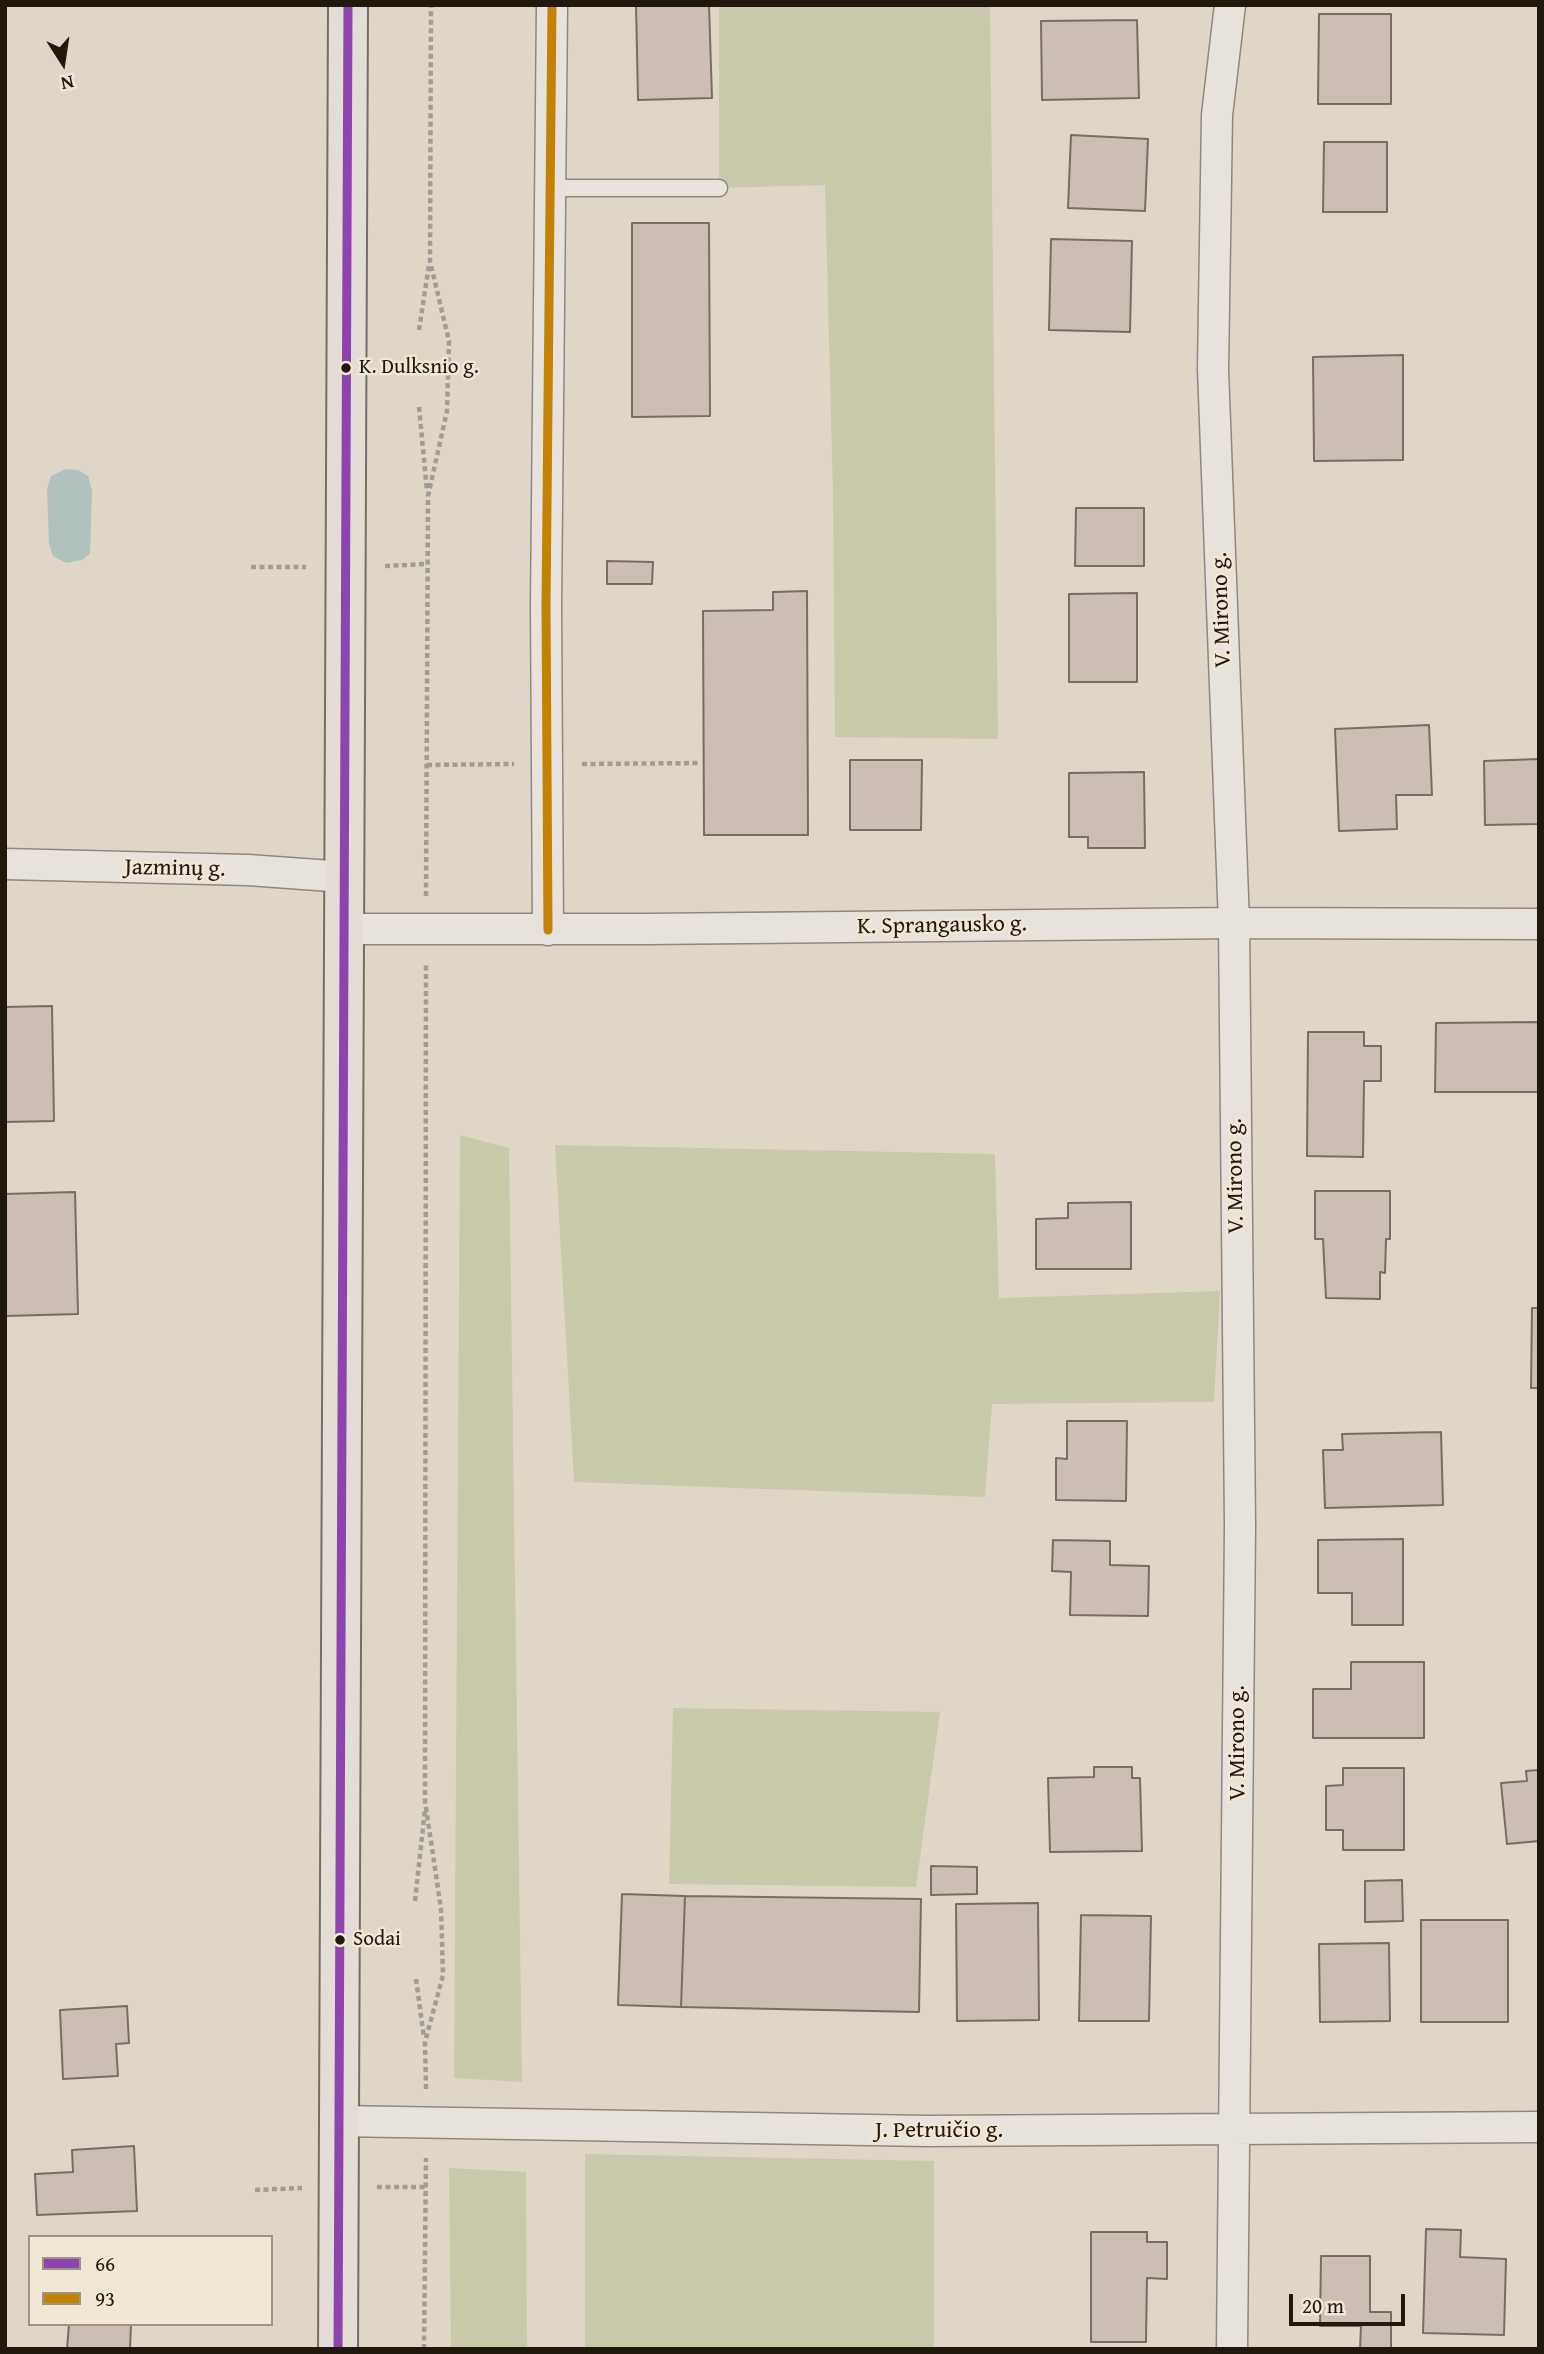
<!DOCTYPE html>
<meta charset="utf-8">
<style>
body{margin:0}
#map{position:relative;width:1544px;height:2354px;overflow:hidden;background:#e0d6c8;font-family:"Gentium Book Plus",serif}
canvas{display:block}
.frame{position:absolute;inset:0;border:7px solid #21180e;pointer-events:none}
.legend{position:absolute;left:28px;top:2235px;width:245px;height:91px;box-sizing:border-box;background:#f2e6d4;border:2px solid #9e9485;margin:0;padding:9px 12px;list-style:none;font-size:21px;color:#21180e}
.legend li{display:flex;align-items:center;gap:14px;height:35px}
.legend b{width:35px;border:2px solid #9e9485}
.north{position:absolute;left:28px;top:28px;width:70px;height:70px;-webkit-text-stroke:5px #f2e6d4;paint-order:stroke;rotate:168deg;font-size:19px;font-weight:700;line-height:28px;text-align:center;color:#21180e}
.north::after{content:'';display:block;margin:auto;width:24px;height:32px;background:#21180e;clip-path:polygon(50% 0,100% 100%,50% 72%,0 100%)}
.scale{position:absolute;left:1289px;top:2294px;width:116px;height:32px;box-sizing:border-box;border:4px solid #21180e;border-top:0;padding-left:9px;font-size:21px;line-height:24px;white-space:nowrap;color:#21180e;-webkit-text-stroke:5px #f2e6d4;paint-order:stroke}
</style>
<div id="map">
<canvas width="1544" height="2354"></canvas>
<div class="frame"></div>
<ul class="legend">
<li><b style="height:9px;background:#8e44ad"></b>66</li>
<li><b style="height:9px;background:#c28204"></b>93</li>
</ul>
<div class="north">N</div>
<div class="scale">20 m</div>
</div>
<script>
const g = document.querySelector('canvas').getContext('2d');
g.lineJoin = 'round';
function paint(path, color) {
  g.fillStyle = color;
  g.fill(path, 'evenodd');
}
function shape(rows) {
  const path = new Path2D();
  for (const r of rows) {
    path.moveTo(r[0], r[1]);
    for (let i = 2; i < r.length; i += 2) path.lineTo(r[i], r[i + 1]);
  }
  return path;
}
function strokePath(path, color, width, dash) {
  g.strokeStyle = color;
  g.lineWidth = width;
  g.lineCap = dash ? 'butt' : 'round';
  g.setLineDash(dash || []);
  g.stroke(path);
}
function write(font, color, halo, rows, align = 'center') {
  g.font = font + ' "Gentium Book Plus",serif';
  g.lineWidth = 5;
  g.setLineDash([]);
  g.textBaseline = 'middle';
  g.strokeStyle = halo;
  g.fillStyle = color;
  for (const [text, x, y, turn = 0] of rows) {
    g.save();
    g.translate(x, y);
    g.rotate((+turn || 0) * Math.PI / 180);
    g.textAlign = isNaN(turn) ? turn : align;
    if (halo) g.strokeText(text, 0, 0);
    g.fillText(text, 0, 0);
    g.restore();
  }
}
const green = shape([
 [990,5,998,739,835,737,833,496,825,185,719,188,719,7],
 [460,1135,509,1148,522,2082,454,2078],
 [555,1145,995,1154,999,1298,1220,1291,1214,1402,992,1404,985,1497,574,1482],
 [673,1708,940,1712,916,1887,669,1884],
 [585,2154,934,2161,934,2349,585,2349],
 [449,2168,526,2172,527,2349,451,2349]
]);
const water = shape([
 [66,469,78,470,88,476,92,490,90,554,82,560,66,563,53,556,49,544,47,489,51,476]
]);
const building = shape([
 [636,5,709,5,712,98,638,100,636,5],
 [1319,14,1391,14,1391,104,1318,104,1319,14],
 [1137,20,1139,98,1042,100,1041,21,1137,20],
 [1071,135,1148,139,1145,211,1068,208,1071,135],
 [1324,142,1387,142,1387,212,1323,212,1324,142],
 [632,223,709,223,710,416,632,417,632,223],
 [1051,239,1132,241,1130,332,1049,330,1051,239],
 [1403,355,1403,460,1314,461,1313,357,1403,355],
 [1076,508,1144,508,1144,566,1075,566,1076,508],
 [607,561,653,562,652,584,607,584,607,561],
 [807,591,808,835,704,835,703,611,773,610,773,592,807,591],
 [1137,593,1137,682,1069,682,1069,594,1137,593],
 [1429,725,1432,795,1396,795,1397,829,1339,831,1335,729,1429,725],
 [1539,759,1539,824,1485,825,1484,761,1539,759],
 [850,760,922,760,921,830,850,830,850,760],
 [1144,772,1145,848,1088,848,1088,837,1069,837,1069,773,1144,772],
 [52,1006,54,1121,5,1122,5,1007,52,1006],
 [1539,1022,1539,1092,1435,1092,1436,1023,1539,1022],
 [1308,1032,1364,1032,1364,1046,1381,1046,1381,1081,1364,1081,1363,1157,1307,1156,1308,1032],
 [1315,1191,1390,1191,1390,1239,1386,1239,1385,1273,1380,1272,1380,1299,1326,1298,1323,1239,1315,1239,1315,1191],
 [75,1192,78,1314,5,1316,5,1194,75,1192],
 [1131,1202,1131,1269,1036,1269,1036,1219,1068,1218,1068,1203,1131,1202],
 [1532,1308,1539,1308,1539,1388,1531,1388,1532,1308],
 [1067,1421,1127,1421,1126,1501,1056,1500,1056,1458,1067,1459,1067,1421],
 [1441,1432,1443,1505,1325,1508,1323,1450,1343,1450,1342,1434,1441,1432],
 [1403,1539,1403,1625,1352,1625,1352,1593,1318,1593,1318,1540,1403,1539],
 [1053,1540,1110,1541,1110,1565,1149,1566,1148,1616,1070,1615,1071,1572,1052,1571,1053,1540],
 [1351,1662,1424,1662,1424,1738,1313,1738,1313,1689,1351,1689,1351,1662],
 [1094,1767,1132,1767,1132,1778,1140,1778,1142,1851,1050,1852,1048,1778,1094,1777,1094,1767],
 [1343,1768,1404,1768,1404,1850,1343,1850,1343,1830,1326,1830,1326,1786,1343,1785,1343,1768],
 [1539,1770,1539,1841,1507,1844,1501,1783,1527,1781,1526,1771,1539,1770],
 [931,1866,977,1867,977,1894,931,1895,931,1866],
 [1402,1880,1403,1921,1365,1922,1365,1881,1402,1880],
 [622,1894,685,1896,681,2007,618,2005,622,1894],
 [685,1896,921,1899,919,2012,681,2007,685,1896],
 [1038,1903,1039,2020,957,2021,956,1904,1038,1903],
 [1081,1915,1151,1916,1149,2021,1079,2021,1081,1915],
 [1421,1920,1508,1920,1508,2022,1421,2022,1421,1920],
 [1389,1943,1390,2021,1320,2022,1319,1944,1389,1943],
 [127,2006,129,2043,116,2044,118,2076,63,2079,60,2010,127,2006],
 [134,2146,137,2211,37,2215,35,2174,73,2172,72,2150,134,2146],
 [1426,2229,1461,2230,1460,2257,1506,2259,1504,2335,1423,2333,1426,2229],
 [1091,2232,1147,2232,1147,2242,1167,2242,1167,2279,1147,2278,1146,2342,1091,2342,1091,2232],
 [1321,2256,1370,2256,1370,2312,1391,2312,1391,2349,1360,2349,1361,2326,1320,2326,1321,2256],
 [69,2324,131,2324,130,2349,67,2349,69,2324]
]);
const path = shape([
 [419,330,429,265],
 [419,407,427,491],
 [385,566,426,564],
 [251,567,306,567],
 [582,764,700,763],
 [427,765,514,764],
 [426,896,428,496,447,411,449,341,430,261,431,5],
 [415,1901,425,1809],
 [416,1979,424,2038],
 [426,2089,425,2042,443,1975,441,1909,425,1801,426,964],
 [377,2187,425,2187],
 [255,2190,302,2188],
 [424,2349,426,2158]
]);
const lane = shape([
 [550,188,719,188]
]);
const street = shape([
 [1230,5,1217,115,1213,369,1234,923,1240,1526,1232,2349],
 [5,864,248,870,345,877],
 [344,929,648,929,1234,923,1539,924],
 [548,930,546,605,552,5],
 [338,2121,928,2131,1539,2127]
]);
const primary = shape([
 [338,2349,348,5]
]);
const bus1 = shape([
 [338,2349,348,5]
]);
const bus2 = shape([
 [548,930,546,605,552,5]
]);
const markers = [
 [346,368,6,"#21180e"],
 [340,1940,6,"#21180e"]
];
const busNames = [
 ["K. Dulksnio g.",359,368],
 ["Sodai",353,1940]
];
const streetNames = [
 ["V. Mirono g.",1222,610,-92],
 ["Jazminų g.",175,869,1],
 ["K. Sprangausko g.",942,926,-1],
 ["V. Mirono g.",1236,1176,-91],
 ["V. Mirono g.",1238,1743,-90],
 ["J. Petruičio g.",939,2131]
];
paint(green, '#c8c9ab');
paint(water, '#b0c1be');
paint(building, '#cdbeb5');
strokePath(building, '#746e65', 2);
strokePath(lane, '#8f877e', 19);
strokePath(street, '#8f877e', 33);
strokePath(primary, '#746e65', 42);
strokePath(path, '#a19c96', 4.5, [5, 3.5]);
strokePath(lane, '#e7e2db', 16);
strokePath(street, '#e7e2db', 30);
strokePath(primary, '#e3ddd5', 38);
strokePath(bus1, '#8e44ad', 9);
strokePath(bus2, '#c28204', 9);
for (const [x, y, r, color] of markers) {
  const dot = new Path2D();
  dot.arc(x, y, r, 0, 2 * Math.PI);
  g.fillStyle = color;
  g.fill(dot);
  strokePath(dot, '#f2e6d4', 2.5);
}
write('21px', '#21180e', '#f2e6d4', busNames, 'left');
write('23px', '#21180e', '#f2e6d4', streetNames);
</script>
